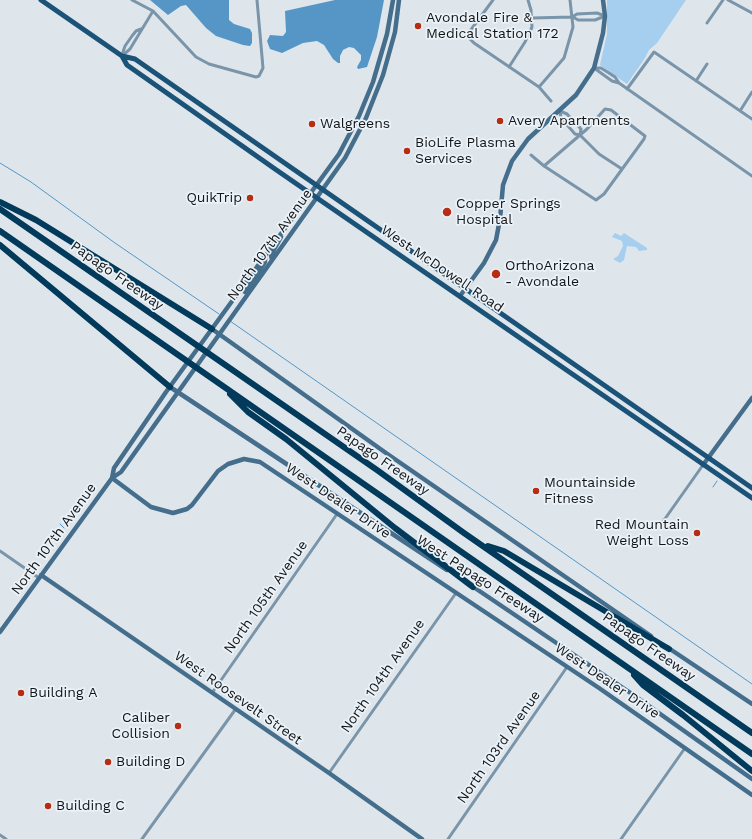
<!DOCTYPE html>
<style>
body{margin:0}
canvas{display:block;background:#dee6ec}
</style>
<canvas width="752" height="839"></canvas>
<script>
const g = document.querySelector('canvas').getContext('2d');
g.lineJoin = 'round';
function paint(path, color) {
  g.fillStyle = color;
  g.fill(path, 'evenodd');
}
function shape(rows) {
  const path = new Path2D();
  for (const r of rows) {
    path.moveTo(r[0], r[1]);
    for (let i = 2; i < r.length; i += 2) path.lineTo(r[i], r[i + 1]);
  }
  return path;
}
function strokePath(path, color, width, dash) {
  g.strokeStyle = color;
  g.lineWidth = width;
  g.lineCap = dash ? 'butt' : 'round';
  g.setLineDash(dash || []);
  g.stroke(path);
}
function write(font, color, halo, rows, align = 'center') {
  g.font = font + ' "Work Sans",sans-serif';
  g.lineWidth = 3.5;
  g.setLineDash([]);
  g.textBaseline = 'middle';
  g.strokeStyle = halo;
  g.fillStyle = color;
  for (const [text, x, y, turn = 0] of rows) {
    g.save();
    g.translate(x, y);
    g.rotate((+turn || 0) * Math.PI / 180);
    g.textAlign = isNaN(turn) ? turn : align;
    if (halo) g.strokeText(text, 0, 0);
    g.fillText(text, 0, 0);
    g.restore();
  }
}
const green = shape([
 [607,0,686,0,657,43,649,50,645,58,627,84,600,65,607,34],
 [615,233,621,236,624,233,647,248,647,250,639,251,636,247,627,246,624,260,620,263,613,259,618,256,623,246,622,241,612,237]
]);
const water = shape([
 [150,0,229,0,229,20,234,24,250,29,252,33,252,43,250,46,243,45,216,36,206,28,186,5,181,6,168,15],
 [335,0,384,0,377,37,367,67,358,69,357,67,361,60,361,55,354,48,349,47,343,50,340,56,340,63,338,63,333,59,324,45,317,41,303,43,282,53,270,49,267,41,270,35,283,36,286,32,285,11]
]);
const stream = shape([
 [0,163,31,182,115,243,219,314],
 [230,321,752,684],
 [713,487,717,481],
 [60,524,64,528]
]);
const street = shape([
 [132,0,153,11,196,57,209,64,256,77,259,76,263,68,257,0],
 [493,0,470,31,468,37,474,43,539,87,551,101],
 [728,0,752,13],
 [573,17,578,20,595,20,605,16],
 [532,18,572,17,577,14,597,13,605,16],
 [707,23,723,0],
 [122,55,125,46,132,36,136,31,141,29],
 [122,56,130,49,153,11],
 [509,67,525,42,532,27,531,10,528,0],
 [594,68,601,68,609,73,615,77,619,83,752,176],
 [594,68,612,81,619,83],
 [696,81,707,64],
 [539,87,564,58,573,27,570,0],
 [627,89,654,52,752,119],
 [560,111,561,118,575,134,580,135,599,154,622,169],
 [560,111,567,114,581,129,580,135],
 [740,111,752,92],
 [531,155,544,166,596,200,604,194,644,139,645,136,611,110,605,109,587,129,544,166],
 [662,523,703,465],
 [0,551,39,578],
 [212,693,337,514],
 [329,773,456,593],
 [0,835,6,839],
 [142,839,235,710],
 [448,839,567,667],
 [621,839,685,748]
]);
const secondary = shape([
 [272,260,271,255,281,237],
 [245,292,265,262,265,256],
 [460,296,484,263,496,240,500,219,503,185,512,161,528,139,576,95,594,68,603,33,605,16,603,0],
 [212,329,386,453,651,636],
 [170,387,447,570],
 [703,465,752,398],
 [112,478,151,507,173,513,187,509,192,505,218,471,228,464,244,459,260,462,599,688,752,795],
 [112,478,114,468,166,392,339,154,359,116,373,82,387,34,393,0],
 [41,575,329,773,422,839],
 [472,586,632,694,752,779],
 [0,632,112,478,121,472,345,158,366,118,383,75,395,32,399,0],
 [667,647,752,704]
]);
const primary = shape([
 [41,0,122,56,135,59,752,488],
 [122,56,127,65,275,169,752,498]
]);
const highway = shape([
 [0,202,36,220,212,329],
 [0,209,377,470,464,533,752,733],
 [0,231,752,754],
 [0,245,170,387],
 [230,394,248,412,286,439,395,528,473,587],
 [488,546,504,551,669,649],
 [634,675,643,685,683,715,752,771]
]);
const markers = [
 [418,26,4,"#b82c13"],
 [500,121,4,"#b82c13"],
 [312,124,4,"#b82c13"],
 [407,151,4,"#b82c13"],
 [250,198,4,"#b82c13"],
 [447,212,5,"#b82c13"],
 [496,274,5,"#b82c13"],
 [536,491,4,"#b82c13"],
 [697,533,4,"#b82c13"],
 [21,693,4,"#b82c13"],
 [178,726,4,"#b82c13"],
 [108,762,4,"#b82c13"],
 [48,806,4,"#b82c13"]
];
const poiNames = [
 ["Avondale Fire &",426,18],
 ["Medical Station 172",426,34],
 ["Avery Apartments",508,121],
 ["Walgreens",320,124],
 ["BioLife Plasma",415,143],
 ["Services",415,159],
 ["QuikTrip",242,198,"right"],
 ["Copper Springs",456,204],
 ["Hospital",456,220],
 ["OrthoArizona",505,266],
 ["- Avondale",505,282],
 ["Mountainside",544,483],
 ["Fitness",544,499],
 ["Red Mountain",689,525,"right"],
 ["Weight Loss",689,541,"right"],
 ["Building A",29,693],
 ["Caliber",170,718,"right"],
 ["Collision",170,734,"right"],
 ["Building D",116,762],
 ["Building C",56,806]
];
const streetNames = [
 ["North 107th Avenue",270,245,-54],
 ["West McDowell Road",442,269,34],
 ["Papago Freeway",117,276,35],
 ["Papago Freeway",383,461,35],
 ["West Dealer Drive",338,501,34],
 ["North 107th Avenue",54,539,-54],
 ["West Papago Freeway",480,579,33],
 ["North 105th Avenue",266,597,-55],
 ["Papago Freeway",649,647,35],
 ["North 104th Avenue",383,676,-55],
 ["West Dealer Drive",607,681,34],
 ["West Roosevelt Street",238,698,35],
 ["North 103rd Avenue",499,747,-55]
];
paint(green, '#a6ceee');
paint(water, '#5596c6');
strokePath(stream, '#5596c6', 1);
strokePath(street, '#7a95aa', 3);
strokePath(secondary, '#456e8d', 4.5);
strokePath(primary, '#1b5277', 5);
strokePath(highway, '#013a5b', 6);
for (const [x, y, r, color] of markers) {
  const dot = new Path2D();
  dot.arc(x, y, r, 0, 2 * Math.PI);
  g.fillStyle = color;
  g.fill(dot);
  strokePath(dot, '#ebf3f9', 1.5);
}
write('14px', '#131517', '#ebf3f9', poiNames, 'left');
write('14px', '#131517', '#ebf3f9', streetNames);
</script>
